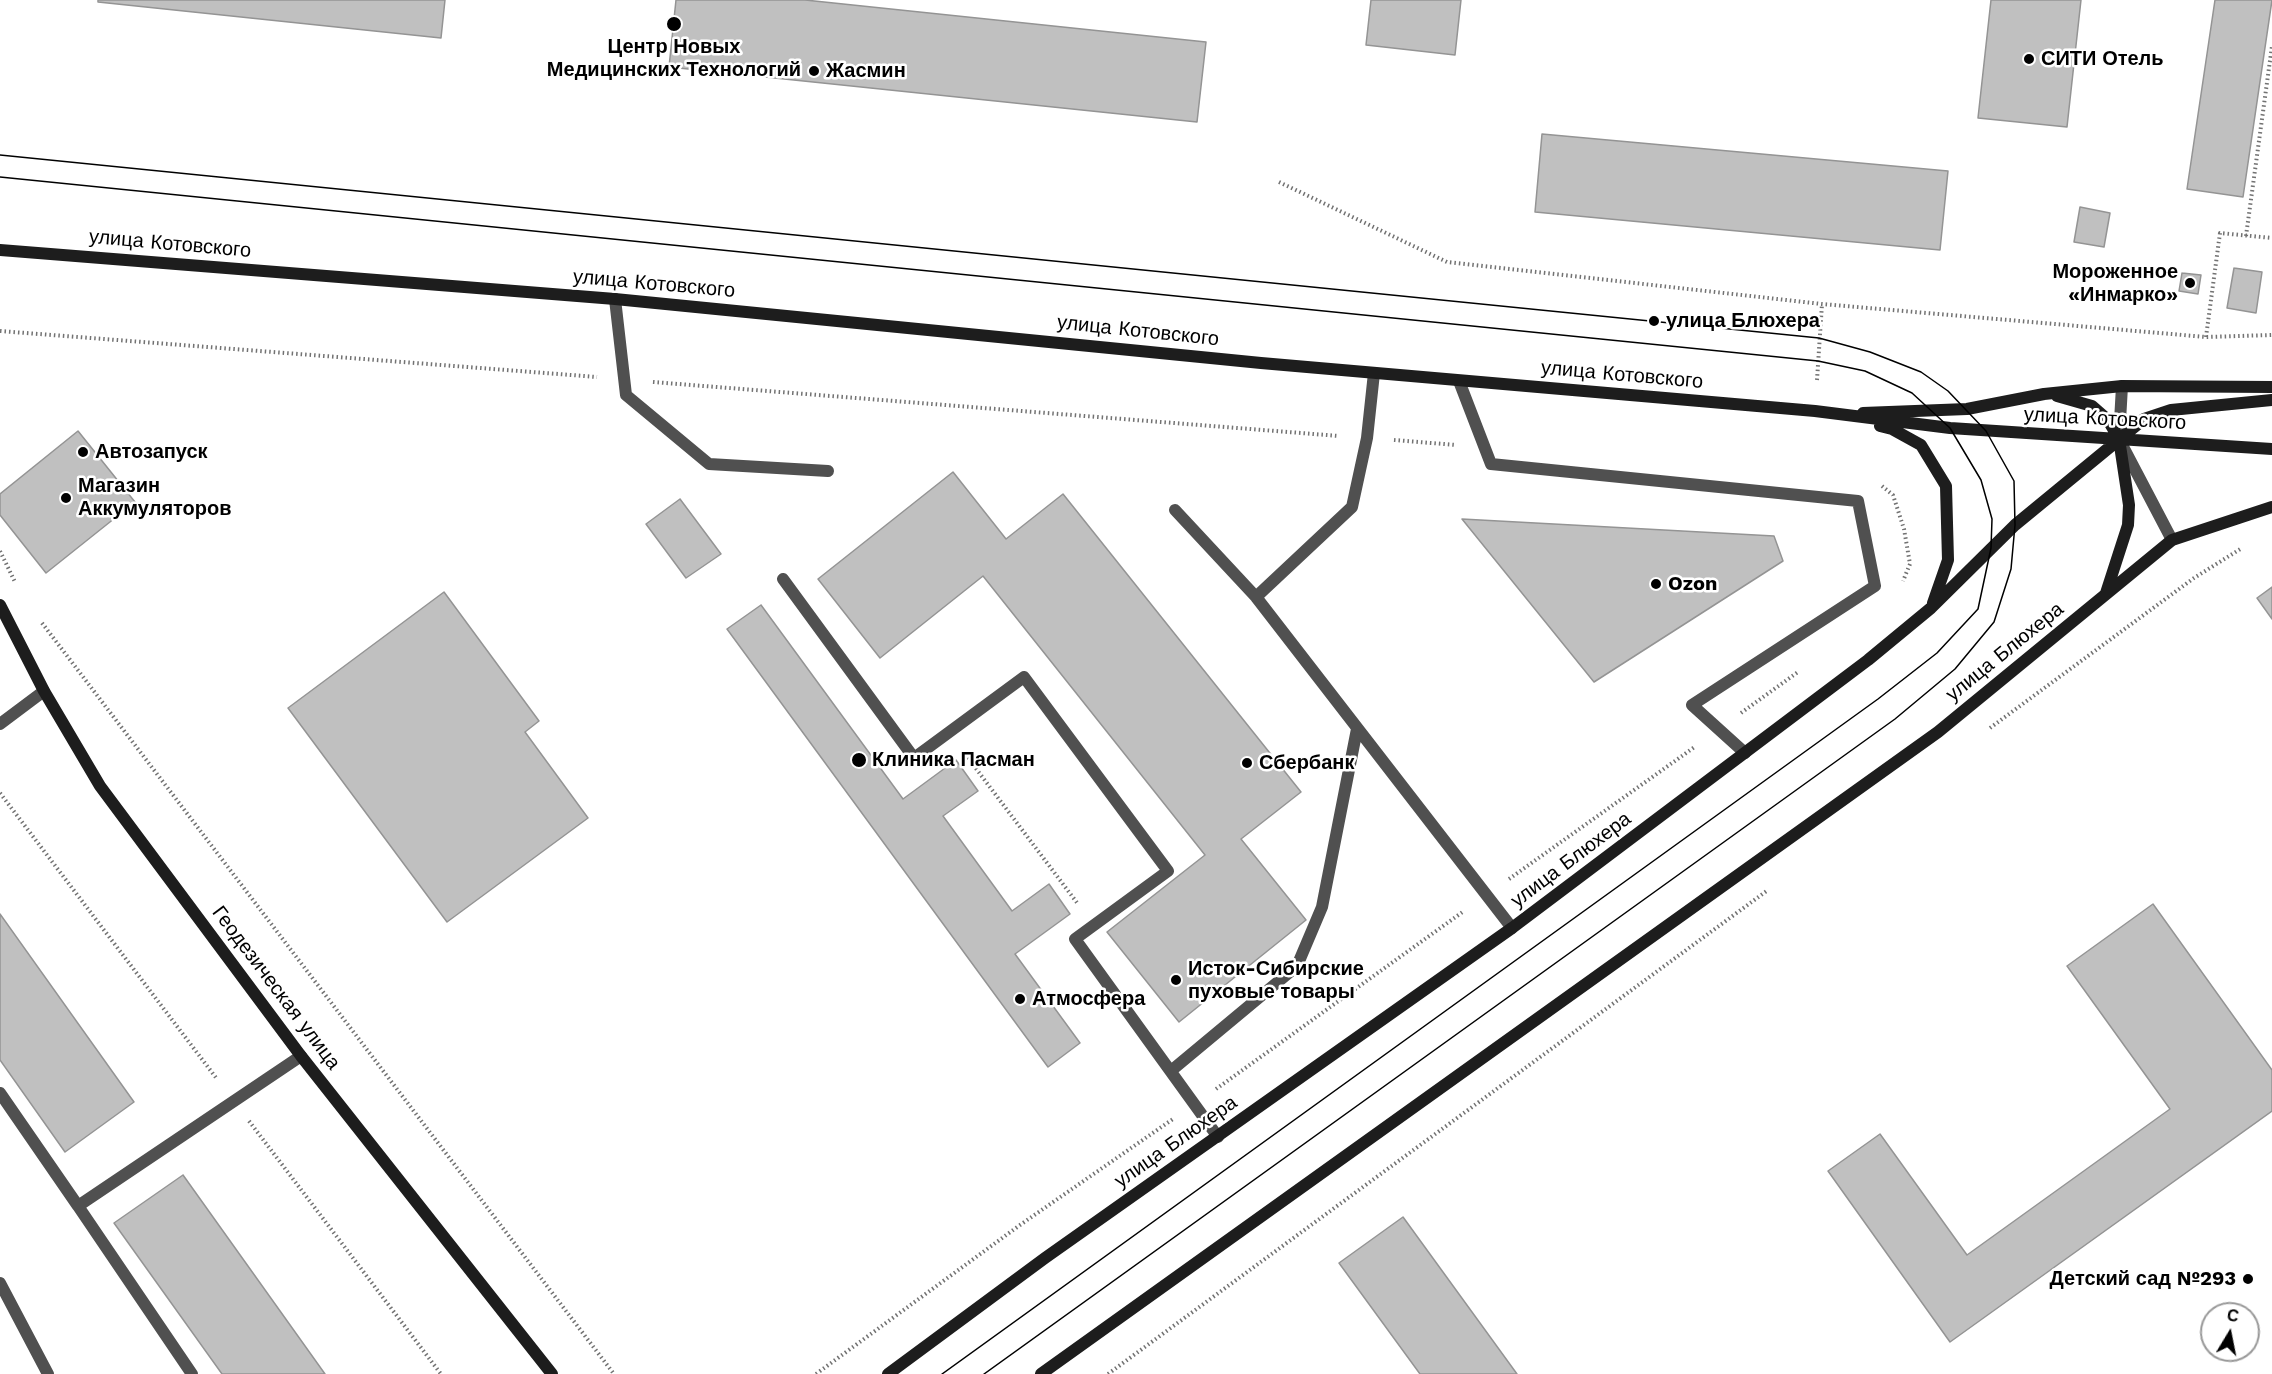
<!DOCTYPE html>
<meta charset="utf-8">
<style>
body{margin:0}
#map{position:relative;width:2272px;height:1374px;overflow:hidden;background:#fff;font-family:"Work Sans",sans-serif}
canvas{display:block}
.north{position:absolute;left:2200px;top:1302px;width:60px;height:60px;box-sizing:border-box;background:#fff;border:2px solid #999;border-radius:50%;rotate:10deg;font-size:16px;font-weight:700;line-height:24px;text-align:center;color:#000}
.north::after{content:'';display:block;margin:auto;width:21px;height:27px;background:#000;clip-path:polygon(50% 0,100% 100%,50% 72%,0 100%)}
</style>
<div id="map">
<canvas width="2272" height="1374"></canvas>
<div class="north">С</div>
</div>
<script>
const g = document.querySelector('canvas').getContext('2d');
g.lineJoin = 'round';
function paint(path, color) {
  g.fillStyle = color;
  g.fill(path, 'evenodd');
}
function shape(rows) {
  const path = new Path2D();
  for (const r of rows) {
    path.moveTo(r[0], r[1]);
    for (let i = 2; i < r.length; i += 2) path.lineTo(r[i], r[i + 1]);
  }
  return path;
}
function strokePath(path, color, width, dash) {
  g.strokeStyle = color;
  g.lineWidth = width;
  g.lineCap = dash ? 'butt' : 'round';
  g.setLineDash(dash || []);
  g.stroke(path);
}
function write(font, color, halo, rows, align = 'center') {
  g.font = font + ' "Work Sans",sans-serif';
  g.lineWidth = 5;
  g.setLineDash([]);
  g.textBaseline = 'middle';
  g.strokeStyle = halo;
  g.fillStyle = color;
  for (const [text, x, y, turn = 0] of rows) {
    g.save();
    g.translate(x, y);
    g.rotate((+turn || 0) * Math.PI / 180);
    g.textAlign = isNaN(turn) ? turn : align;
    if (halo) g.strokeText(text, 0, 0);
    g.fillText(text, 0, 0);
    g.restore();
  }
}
const building = shape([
 [98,0,445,0,441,38,98,2,98,0],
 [676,0,805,0,1206,42,1197,122,669,67,676,0],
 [1371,0,1461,0,1455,55,1366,45,1371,0],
 [1991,0,2081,0,2067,127,1978,118,1991,0],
 [2215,0,2272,0,2243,197,2187,189,2215,0],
 [1542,134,1948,171,1940,250,1535,212,1542,134],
 [2080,207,2110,213,2104,247,2074,242,2080,207],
 [2234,268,2262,272,2256,313,2227,308,2234,268],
 [2182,273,2201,275,2198,294,2179,291,2182,273],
 [78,431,135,502,46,573,0,515,0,494,78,431],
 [953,472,1006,539,1063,494,1301,792,1241,839,1306,920,1179,1022,1107,932,1205,855,983,576,880,658,818,579,953,472],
 [680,499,721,554,686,578,646,524,680,499],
 [1462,519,1774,536,1783,561,1594,682,1462,519],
 [2272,587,2272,619,2257,598,2272,587],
 [444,592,539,721,525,732,588,818,447,922,288,708,444,592],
 [761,605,903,799,956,760,978,791,943,816,1012,911,1049,884,1070,914,1015,954,1080,1043,1048,1067,727,629,761,605],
 [2153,904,2272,1070,2272,1111,1950,1342,1828,1171,1880,1134,1967,1255,2170,1109,2067,966,2153,904],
 [0,914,134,1102,65,1152,0,1060,0,914],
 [183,1175,325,1374,222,1374,114,1223,183,1175],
 [1403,1217,1517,1374,1420,1374,1339,1263,1403,1217]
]);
const path = shape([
 [1279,182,1447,262,1822,304,2206,337,2272,335],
 [2246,236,2272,46],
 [0,331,597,377],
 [2206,337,2220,233,2272,238],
 [1817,380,1822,304],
 [653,382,1339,436],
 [1394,440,1456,445],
 [1882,486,1893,495,1904,529,1910,564,1903,581],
 [0,551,15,582],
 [42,623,614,1374],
 [1741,713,1798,672],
 [1990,728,2194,578,2242,548],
 [965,754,1078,904],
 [0,793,217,1079],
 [1509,879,1696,746],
 [1216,1089,1464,911],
 [249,1121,441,1374],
 [816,1374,1020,1225,1173,1119],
 [1108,1374,1768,890]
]);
const lane = shape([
 [615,299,626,395,709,464,828,471],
 [1459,381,1491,464,1858,501,1875,586,1692,705,1745,753],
 [1175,510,1256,597,1512,928],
 [783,579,914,758,1024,677,1168,871,1075,939,1218,1137],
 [1256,597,1352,507,1367,438,1374,373],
 [0,724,44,691],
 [1172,1070,1297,966,1322,907,1357,729],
 [0,1093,78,1206],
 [0,1283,48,1374],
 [192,1374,78,1206,301,1056]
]);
const street = shape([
 [2122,386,2119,439,2172,540]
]);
const secondary = shape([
 [0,250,615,299,1261,363,1815,411,1950,428,2272,449],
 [2057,396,2092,406,2108,420,2119,439,2129,505,2128,525,2106,593],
 [1863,413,1967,409,2044,394,2122,386,2272,387],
 [1880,426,1892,429,1921,445,1946,486,1948,560,1933,603],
 [0,605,44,691,100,786,301,1056,552,1374],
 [888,1374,1045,1258,1512,928,1868,660,1931,608,2015,525,2144,419,2171,410,2272,400],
 [1041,1374,1938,732,2172,540,2272,507]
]);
const tram = shape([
 [0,155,1819,338,1870,352,1921,372,1948,391,1986,431,2014,481,2015,525,2011,569,1994,622,1955,669,1895,719,984,1374],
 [0,177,1818,361,1865,371,1912,393,1950,428,1981,480,1992,519,1991,548,1978,609,1937,653,1878,699,942,1374]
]);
const markers = [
 [674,24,8,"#000"],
 [2029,59,6,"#000"],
 [814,71,6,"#000"],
 [2190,283,6,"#000"],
 [1654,321,6,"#000"],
 [83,452,6,"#000"],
 [66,498,6,"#000"],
 [1656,584,6,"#000"],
 [859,760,8,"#000"],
 [1247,763,6,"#000"],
 [1176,980,6,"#000"],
 [1020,999,6,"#000"],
 [2248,1279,6,"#000"]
];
const poiNames = [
 ["Центр Новых",674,47,"center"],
 ["Медицинских Технологий",674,70,"center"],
 ["СИТИ Отель",2041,59],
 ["Жасмин",826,71],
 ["Мороженное",2178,272,"right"],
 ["«Инмарко»",2178,295,"right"],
 ["улица Блюхера",1666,321],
 ["Автозапуск",95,452],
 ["Магазин",78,486],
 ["Аккумуляторов",78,509],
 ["Ozon",1668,584],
 ["Клиника Пасман",872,760],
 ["Сбербанк",1259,763],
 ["Исток-Сибирские",1188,969],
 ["пуховые товары",1188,992],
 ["Атмосфера",1032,999],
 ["Детский сад №293",2236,1279,"right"]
];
const streetNames = [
 ["улица Котовского",170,244,5],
 ["улица Котовского",654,284,5],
 ["улица Котовского",1138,331,6],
 ["улица Котовского",1622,375,5],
 ["улица Котовского",2105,419,3],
 ["улица Блюхера",2005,652,-39],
 ["улица Блюхера",1571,860,-37],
 ["Геодезическая улица",276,988,53],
 ["улица Блюхера",1176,1142,-35]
];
paint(building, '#c0c0c0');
strokePath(building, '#949494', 1.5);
strokePath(path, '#727272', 4, [1.5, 3]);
strokePath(lane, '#505050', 12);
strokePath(street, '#505050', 12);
strokePath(secondary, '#1d1d1d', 12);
strokePath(tram, '#000', 1.5);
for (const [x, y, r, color] of markers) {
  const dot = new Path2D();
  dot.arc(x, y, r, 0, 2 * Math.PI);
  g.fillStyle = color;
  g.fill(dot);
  strokePath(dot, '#fff', 2);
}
write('bold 20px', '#000', '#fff', poiNames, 'left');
write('20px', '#000', '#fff', streetNames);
</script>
